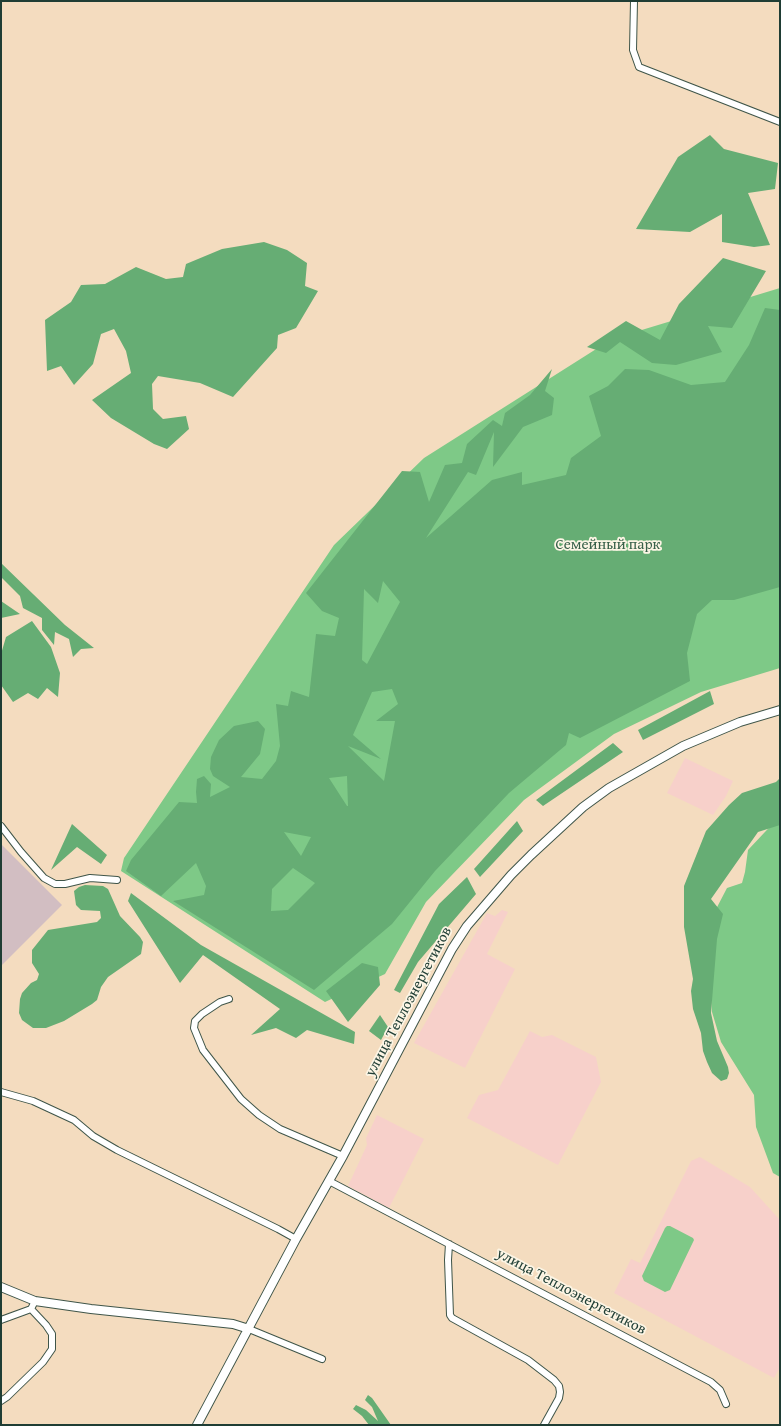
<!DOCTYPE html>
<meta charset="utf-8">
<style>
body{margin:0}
#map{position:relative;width:781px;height:1426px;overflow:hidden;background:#f4dcbf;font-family:"Gentium Book Plus",serif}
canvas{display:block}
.frame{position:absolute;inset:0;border:2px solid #1f3d34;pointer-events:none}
</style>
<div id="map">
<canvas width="781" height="1426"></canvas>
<div class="frame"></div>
</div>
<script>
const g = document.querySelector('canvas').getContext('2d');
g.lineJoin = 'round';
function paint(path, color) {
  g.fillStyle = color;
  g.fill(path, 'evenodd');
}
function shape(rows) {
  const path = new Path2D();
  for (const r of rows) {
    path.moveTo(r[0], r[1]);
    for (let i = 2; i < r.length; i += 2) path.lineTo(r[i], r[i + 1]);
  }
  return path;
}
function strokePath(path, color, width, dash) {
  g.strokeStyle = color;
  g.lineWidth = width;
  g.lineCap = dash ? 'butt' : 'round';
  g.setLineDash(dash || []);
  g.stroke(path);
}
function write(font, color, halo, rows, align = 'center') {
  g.font = font + ' "Gentium Book Plus",serif';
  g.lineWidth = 3.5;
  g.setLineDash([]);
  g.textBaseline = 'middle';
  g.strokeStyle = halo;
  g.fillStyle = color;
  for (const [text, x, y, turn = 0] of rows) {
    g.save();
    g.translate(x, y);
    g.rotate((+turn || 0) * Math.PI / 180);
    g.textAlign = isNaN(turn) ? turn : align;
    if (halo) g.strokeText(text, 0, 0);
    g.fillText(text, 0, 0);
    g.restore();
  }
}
const built = shape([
 [685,758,733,781,726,796,713,815,667,793],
 [502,910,508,912,487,954,515,969,465,1068,414,1043,487,913,495,916],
 [530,1031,542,1037,552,1035,596,1057,601,1082,558,1165,467,1118,479,1095,498,1090],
 [377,1115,424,1139,389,1208,348,1186,367,1145,366,1138],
 [700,1157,750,1187,780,1220,780,1367,774,1378,614,1293,631,1259,640,1263,691,1161]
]);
const industrial = shape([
 [1,844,62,905,1,966]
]);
const green = shape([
 [780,288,780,668,701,692,614,734,524,800,426,902,385,974,325,1002,121,871,124,858,334,545,424,458,612,339],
 [780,816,780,1177,773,1173,756,1127,754,1095,721,1042,712,1012,709,964,714,913,727,888,742,883,745,872,748,850],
 [667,1226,670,1226,693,1238,694,1240,670,1290,665,1292,644,1281,642,1276,665,1228]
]);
const forest = shape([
 [710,135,724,149,778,163,775,189,748,193,770,245,754,247,722,242,722,214,690,232,636,229,678,157],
 [264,242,287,250,307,263,305,286,318,291,296,328,278,335,277,348,233,397,200,383,158,376,152,384,153,409,163,419,186,416,189,429,167,449,154,444,111,418,92,400,131,373,126,351,114,329,101,334,93,364,74,385,61,366,47,371,45,320,71,302,81,285,105,284,136,267,166,279,183,277,186,264,222,249],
 [723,258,766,271,732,328,708,326,722,352,676,365,652,363,620,342,606,353,587,347,626,321,660,340,679,304],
 [765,308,780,310,780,587,734,600,712,600,697,614,687,653,690,681,580,738,569,733,566,745,509,793,435,871,392,924,314,990,173,901,204,895,206,886,196,863,161,896,126,871,131,860,179,802,197,803,196,792,197,779,204,776,211,784,210,797,230,787,213,776,210,769,211,757,219,740,234,726,258,721,265,729,260,754,241,777,262,779,276,761,280,746,276,704,288,706,291,691,309,697,316,634,335,636,339,618,322,611,306,593,402,471,420,472,429,502,445,465,462,463,467,444,493,420,502,426,505,413,530,395,552,369,545,391,554,398,552,415,523,427,493,467,494,432,476,475,468,472,426,538,492,480,522,472,522,485,566,475,571,458,601,436,589,396,608,386,625,369,649,370,691,385,725,382,749,345],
 [383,581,400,602,367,664,362,660,364,589,378,603],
 [392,689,398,704,376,721,395,721,384,781,348,746,381,759,353,735,372,692],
 [347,776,348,806,347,806,329,778],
 [284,832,311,837,301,856],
 [293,868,315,883,288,910,271,911,272,889],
 [1,563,65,625,94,648,81,649,73,657,69,639,55,632,54,645,42,630,42,618,23,608,20,596,1,577],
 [1,601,20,614,1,618],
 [32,621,51,647,60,673,58,697,47,688,38,699,28,693,13,702,1,685,1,654,6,637],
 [710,691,714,704,643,740,638,730],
 [613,743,623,752,543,806,536,800],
 [780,778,780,825,758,832,711,899,723,914,717,939,711,1013,717,1041,728,1067,729,1073,727,1079,721,1081,712,1073,707,1062,703,1051,701,1033,693,1009,691,991,693,979,684,927,684,886,706,831,729,805,742,793,776,782],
 [517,821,523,831,480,877,474,869],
 [72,824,107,855,101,864,77,847,51,870],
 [467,877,476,894,418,962,400,993,394,990,439,904],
 [85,885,103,886,108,889,120,916,140,937,143,942,141,954,108,977,101,987,97,1000,92,1004,64,1021,46,1028,33,1028,22,1020,19,1013,20,999,22,993,31,983,37,980,39,974,32,963,32,950,48,930,97,922,101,918,100,911,81,910,76,905,74,891,79,887],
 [131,893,201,945,355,1032,354,1044,307,1030,296,1038,276,1028,251,1035,280,1009,203,955,180,983,128,901],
 [362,963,378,967,380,985,348,1022,326,991],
 [380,1015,388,1027,381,1040,369,1031],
 [368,1395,372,1398,391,1425,369,1425,362,1416,353,1409,356,1405,366,1410,378,1421,372,1407,365,1400]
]);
const minor = shape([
 [634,1,633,50,639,67,780,122],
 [1,826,21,852,44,878,55,884,65,884,90,878,117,880],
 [229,999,220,1002,202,1014,195,1021,194,1028,203,1050,241,1099,259,1115,280,1129,343,1156],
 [1,1092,33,1101,74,1120,93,1136,117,1150,278,1229,296,1239],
 [329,1181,711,1382,720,1390,726,1404],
 [449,1244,448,1260,450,1315,452,1318,528,1360,554,1380,559,1386,560,1392,559,1398,544,1425],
 [1,1320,31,1309],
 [249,1329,322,1359],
 [1,1401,7,1397,43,1362,52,1349,52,1334,46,1325,31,1309,35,1301]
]);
const tertiary = shape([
 [1,1287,35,1301,91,1309,233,1324,249,1329],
 [197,1425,296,1239,343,1156,452,949,467,926,511,875,531,855,583,807,609,788,683,746,740,722,780,710]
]);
const parkNames = [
 ["Семейный парк",608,545]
];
const streetNames = [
 ["улица Теплоэнергетиков",409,1002,-62],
 ["улица Теплоэнергетиков",571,1292,28]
];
paint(built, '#f7d0ca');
paint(industrial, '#d2bec2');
paint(green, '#7ec987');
paint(forest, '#66ad74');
strokePath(minor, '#3f5549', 8);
strokePath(tertiary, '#3f5549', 10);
strokePath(minor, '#fff', 6);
strokePath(tertiary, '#fff', 8);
write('15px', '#376049', '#fcf5e5', parkNames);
write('15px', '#1f3d34', '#fcf5e5', streetNames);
</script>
